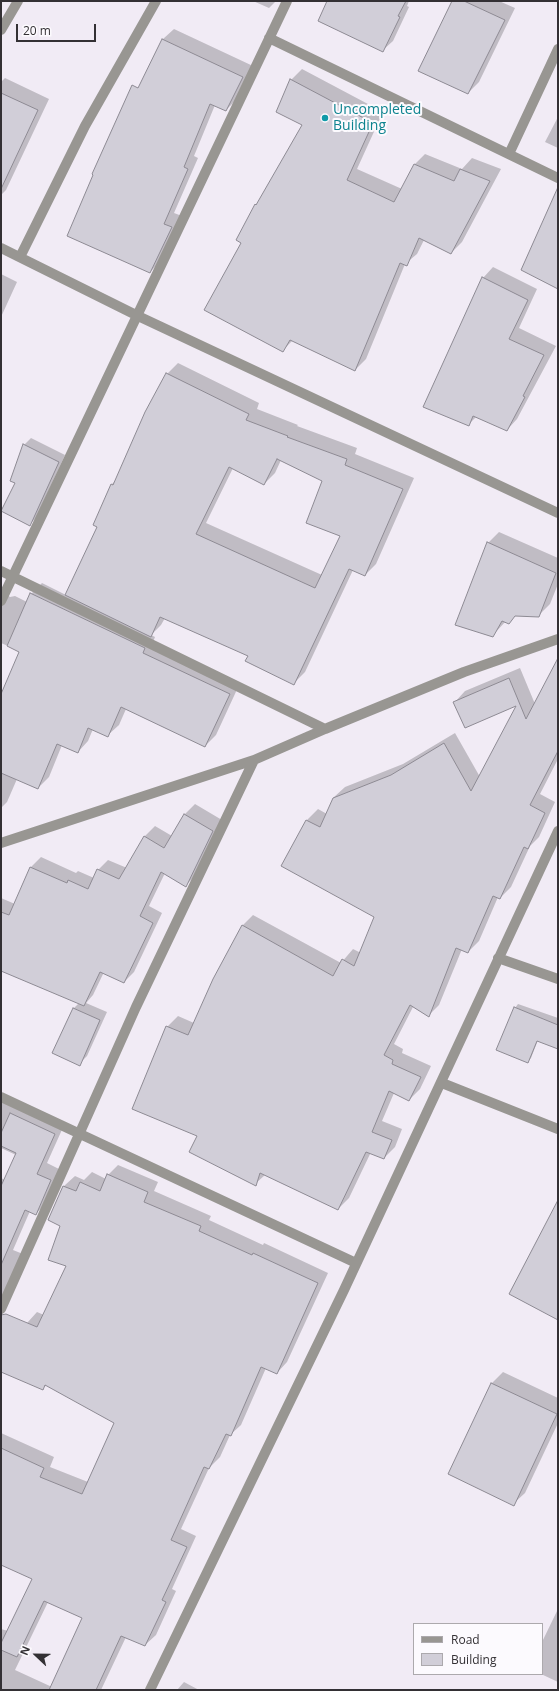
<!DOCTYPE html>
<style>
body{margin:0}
#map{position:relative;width:559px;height:1691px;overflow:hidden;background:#f1ebf5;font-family:"Open Sans",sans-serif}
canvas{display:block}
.frame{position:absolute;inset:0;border:2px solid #333034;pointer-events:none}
.legend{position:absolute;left:413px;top:1623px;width:130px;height:52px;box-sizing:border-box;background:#fcfafe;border:1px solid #aca9ad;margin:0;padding:5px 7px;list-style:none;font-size:12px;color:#333034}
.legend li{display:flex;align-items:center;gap:8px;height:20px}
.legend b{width:20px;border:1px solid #aca9ad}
.north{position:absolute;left:16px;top:1635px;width:40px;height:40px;-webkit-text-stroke:3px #fcfafe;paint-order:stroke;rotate:292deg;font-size:11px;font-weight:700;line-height:16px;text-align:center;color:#333034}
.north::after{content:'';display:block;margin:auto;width:14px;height:18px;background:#333034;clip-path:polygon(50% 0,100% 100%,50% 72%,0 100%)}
.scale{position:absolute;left:16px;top:24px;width:80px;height:18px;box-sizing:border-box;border:2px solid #333034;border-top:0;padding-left:5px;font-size:12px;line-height:14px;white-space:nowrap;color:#333034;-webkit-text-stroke:3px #fcfafe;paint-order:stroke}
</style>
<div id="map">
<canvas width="559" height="1691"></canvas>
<div class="frame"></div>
<ul class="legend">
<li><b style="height:5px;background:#989692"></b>Road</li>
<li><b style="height:11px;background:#d1ced8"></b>Building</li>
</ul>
<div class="north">N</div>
<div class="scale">20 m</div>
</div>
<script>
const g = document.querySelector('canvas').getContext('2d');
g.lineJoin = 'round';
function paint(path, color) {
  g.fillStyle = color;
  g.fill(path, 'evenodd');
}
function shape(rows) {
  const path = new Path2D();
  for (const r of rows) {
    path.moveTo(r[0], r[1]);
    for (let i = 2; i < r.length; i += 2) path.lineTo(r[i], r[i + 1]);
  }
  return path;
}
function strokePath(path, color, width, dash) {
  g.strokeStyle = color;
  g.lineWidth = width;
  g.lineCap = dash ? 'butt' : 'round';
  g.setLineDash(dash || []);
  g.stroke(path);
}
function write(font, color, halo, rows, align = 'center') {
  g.font = font + ' "Open Sans",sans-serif';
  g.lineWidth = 4;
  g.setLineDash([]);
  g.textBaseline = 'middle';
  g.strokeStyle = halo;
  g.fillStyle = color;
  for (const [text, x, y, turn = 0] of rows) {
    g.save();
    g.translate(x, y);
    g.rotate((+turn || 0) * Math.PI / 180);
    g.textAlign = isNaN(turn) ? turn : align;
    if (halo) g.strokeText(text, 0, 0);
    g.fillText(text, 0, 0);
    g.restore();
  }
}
const shadow = shape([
 [253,1,276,1,269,8],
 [329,1,409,1,407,6,409,7,393,41,383,50],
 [454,1,499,1,515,8,479,82,468,93],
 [174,29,253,66,237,99,226,110,215,105,194,156,198,158,174,213,182,216,161,261,150,272,137,91,163,39],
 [302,69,383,112,357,169,402,189,414,165,425,154,462,169,472,158,501,169,462,242,451,253,424,240,417,254,405,264,366,359,355,370,293,340,283,350,242,242,238,240,256,205,260,201,303,125,291,80],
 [5,78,49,99,6,190,1,195,1,82],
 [558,117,558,148,545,142],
 [493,267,537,289,519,328,556,346,517,419,507,430,477,416,468,425,483,278],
 [1,274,17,282,1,317],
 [178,363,259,403,257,409,298,425,297,426,357,448,355,454,414,478,376,564,365,575,353,570,305,672,294,683,249,655,165,618,161,625,151,635,155,637,153,642,240,683,216,735,205,746,126,709,119,725,108,735,93,729,88,741,78,752,62,745,49,777,38,788,17,779,7,802,1,808,1,697,20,651,1,643,1,590,10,597,15,596,27,602,31,594,42,583,66,595,99,527,111,485,116,480,167,374],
 [281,460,323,480,341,535,322,575,206,523,233,468,264,484,275,473],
 [31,438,65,455,36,518,29,525,16,483,12,480,24,445],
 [499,532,558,558,558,584,550,604,538,616,516,615,508,623,506,621,493,635,488,543],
 [558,666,558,759,540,794,555,802,539,837,530,846,511,887,500,898,498,897,479,941,468,952,462,949,439,1005,428,1016,413,1007,394,1044,403,1049,402,1053,431,1066,420,1089,409,1100,394,1093,382,1121,402,1129,395,1147,384,1158,371,1152,349,1198,338,1209,265,1175,255,1184,198,1135,167,1027,178,1016,194,1023,242,926,253,915,341,963,353,949,361,953,376,916,283,866,307,820,318,809,327,814,333,798,345,787,403,764,455,733,480,777,518,704,455,702,465,691,520,668,535,704],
 [195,804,222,820,195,876,186,885,165,873,149,906,162,913,134,972,124,982,104,972,93,995,86,1003,107,1012,87,1056,79,1064,73,1009,79,1003,1,970,1,898,15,904,31,867,41,857,76,873,78,871,94,878,98,870,108,860,127,868,145,836,155,826,172,836,185,814],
 [518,1004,558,1018,558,1048,538,1040,531,1058,527,1062,515,1008],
 [1,1097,65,1123,47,1163,61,1170,46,1203,36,1214,30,1211,13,1250,23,1254,1,1298,1,1178,5,1180,16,1155,1,1148],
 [118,1165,158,1182,154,1191,211,1216,209,1220,263,1245,264,1243,328,1273,287,1362,277,1373,266,1368,241,1425,230,1435,220,1457,209,1468,181,1529,196,1536,172,1589,176,1591,156,1635,145,1645,126,1637,101,1690,1,1690,1,1629,8,1631,33,1578,1,1564,1,1433,54,1457,50,1467,88,1482,115,1422,47,1385,43,1388,27,1323,37,1312,44,1315,67,1265,62,1226,49,1220,64,1186,75,1176,84,1180,92,1172,106,1179,108,1175],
 [48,1602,84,1618,52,1687,15,1670],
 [503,1372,558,1398,558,1423,525,1493,513,1504,492,1383],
 [558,1609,558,1682,541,1674,542,1674,542,1642],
 [184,1682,199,1690,177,1690]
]);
const building = shape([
 [327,1,406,1,398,16,400,17,383,52,318,21,327,1],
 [452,1,464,1,505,20,468,94,418,71,452,1],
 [162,39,243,77,226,111,210,104,184,167,188,169,164,224,172,227,150,273,67,236,93,175,92,174,132,85,138,88,162,39],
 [290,79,373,123,347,180,394,202,414,164,454,181,460,169,490,181,451,254,419,238,407,266,400,263,355,371,290,340,283,352,204,310,241,243,236,240,255,204,256,205,302,125,276,112,290,79],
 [1,93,38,110,1,189,1,93],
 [558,187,558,289,521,270,558,187],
 [482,277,528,300,509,339,544,355,523,396,525,397,507,431,473,416,469,426,423,407,482,277],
 [166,373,249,414,246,420,288,436,287,437,347,459,345,465,403,489,365,576,349,569,294,685,245,661,248,656,160,617,151,637,65,595,97,527,93,525,111,484,113,485,145,412,166,373],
 [277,459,322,481,306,523,340,536,315,588,196,534,229,467,264,485,277,459],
 [23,444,59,462,30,526,1,511,15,483,10,481,23,444],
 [487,542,556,573,539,617,515,616,509,624,502,621,493,637,455,625,487,542],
 [30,593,145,648,143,653,230,694,205,747,121,707,108,737,88,728,78,753,57,744,38,789,1,773,1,694,19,652,7,646,30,593],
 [558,658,558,751,530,805,545,813,528,849,524,847,500,899,493,896,468,953,456,948,429,1017,410,1005,384,1055,393,1060,392,1064,421,1077,409,1101,389,1091,372,1132,392,1140,384,1159,366,1152,338,1210,260,1173,256,1186,189,1152,197,1136,132,1109,166,1026,188,1035,213,979,242,925,333,976,342,959,354,966,374,917,281,866,306,820,320,827,333,798,391,775,444,743,471,791,516,706,465,728,453,702,509,678,526,719,558,658],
 [184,814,213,831,186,887,161,872,140,916,153,923,124,983,100,972,84,1006,1,971,1,912,9,915,30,867,67,883,68,880,88,889,97,869,119,879,144,836,164,848,184,814],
 [514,1007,558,1025,558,1049,537,1041,528,1063,496,1050,514,1007],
 [73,1008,100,1020,80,1066,52,1053,73,1008],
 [10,1113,55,1134,37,1174,51,1180,36,1215,25,1210,1,1265,1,1186,16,1153,1,1146,1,1133,10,1113],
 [107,1174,148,1192,144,1202,201,1226,199,1231,252,1255,253,1253,318,1283,277,1374,261,1367,231,1436,226,1434,209,1469,204,1467,171,1540,187,1547,162,1600,166,1602,145,1646,121,1636,96,1690,49,1690,82,1618,44,1601,17,1657,1,1650,1,1643,32,1579,1,1565,1,1448,44,1468,40,1477,82,1494,114,1423,45,1385,43,1390,1,1372,1,1315,6,1314,37,1327,66,1266,48,1260,60,1226,48,1220,63,1186,76,1191,80,1182,100,1191,107,1174],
 [558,1200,558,1320,509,1294,558,1200],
 [491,1383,557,1414,514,1506,448,1474,491,1383]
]);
const minor = shape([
 [1,30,18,1],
 [269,38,558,178],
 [509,154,558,49],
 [1,248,138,316,558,513],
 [20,257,85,126,156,1],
 [1,571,325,729],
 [1,601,287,1],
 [1,843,254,760,325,729,464,672,558,639],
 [498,958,558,979],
 [442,1083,558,1129],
 [1,1097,356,1263],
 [1,1309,136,1007,254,760],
 [150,1690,344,1290,558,831]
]);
const markers = [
 [325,118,4,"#0f9aa8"]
];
const cultureNames = [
 ["Uncompleted",333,110],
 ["Building",333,126]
];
paint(shadow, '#0003');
paint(building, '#d1ced8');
strokePath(building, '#8d8a93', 1);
strokePath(minor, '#989692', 10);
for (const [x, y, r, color] of markers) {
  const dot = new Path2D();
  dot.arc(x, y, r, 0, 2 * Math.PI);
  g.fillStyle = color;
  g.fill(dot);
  strokePath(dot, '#fcfafe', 1.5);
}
write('14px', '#0d838f', '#fcfafe', cultureNames, 'left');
</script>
